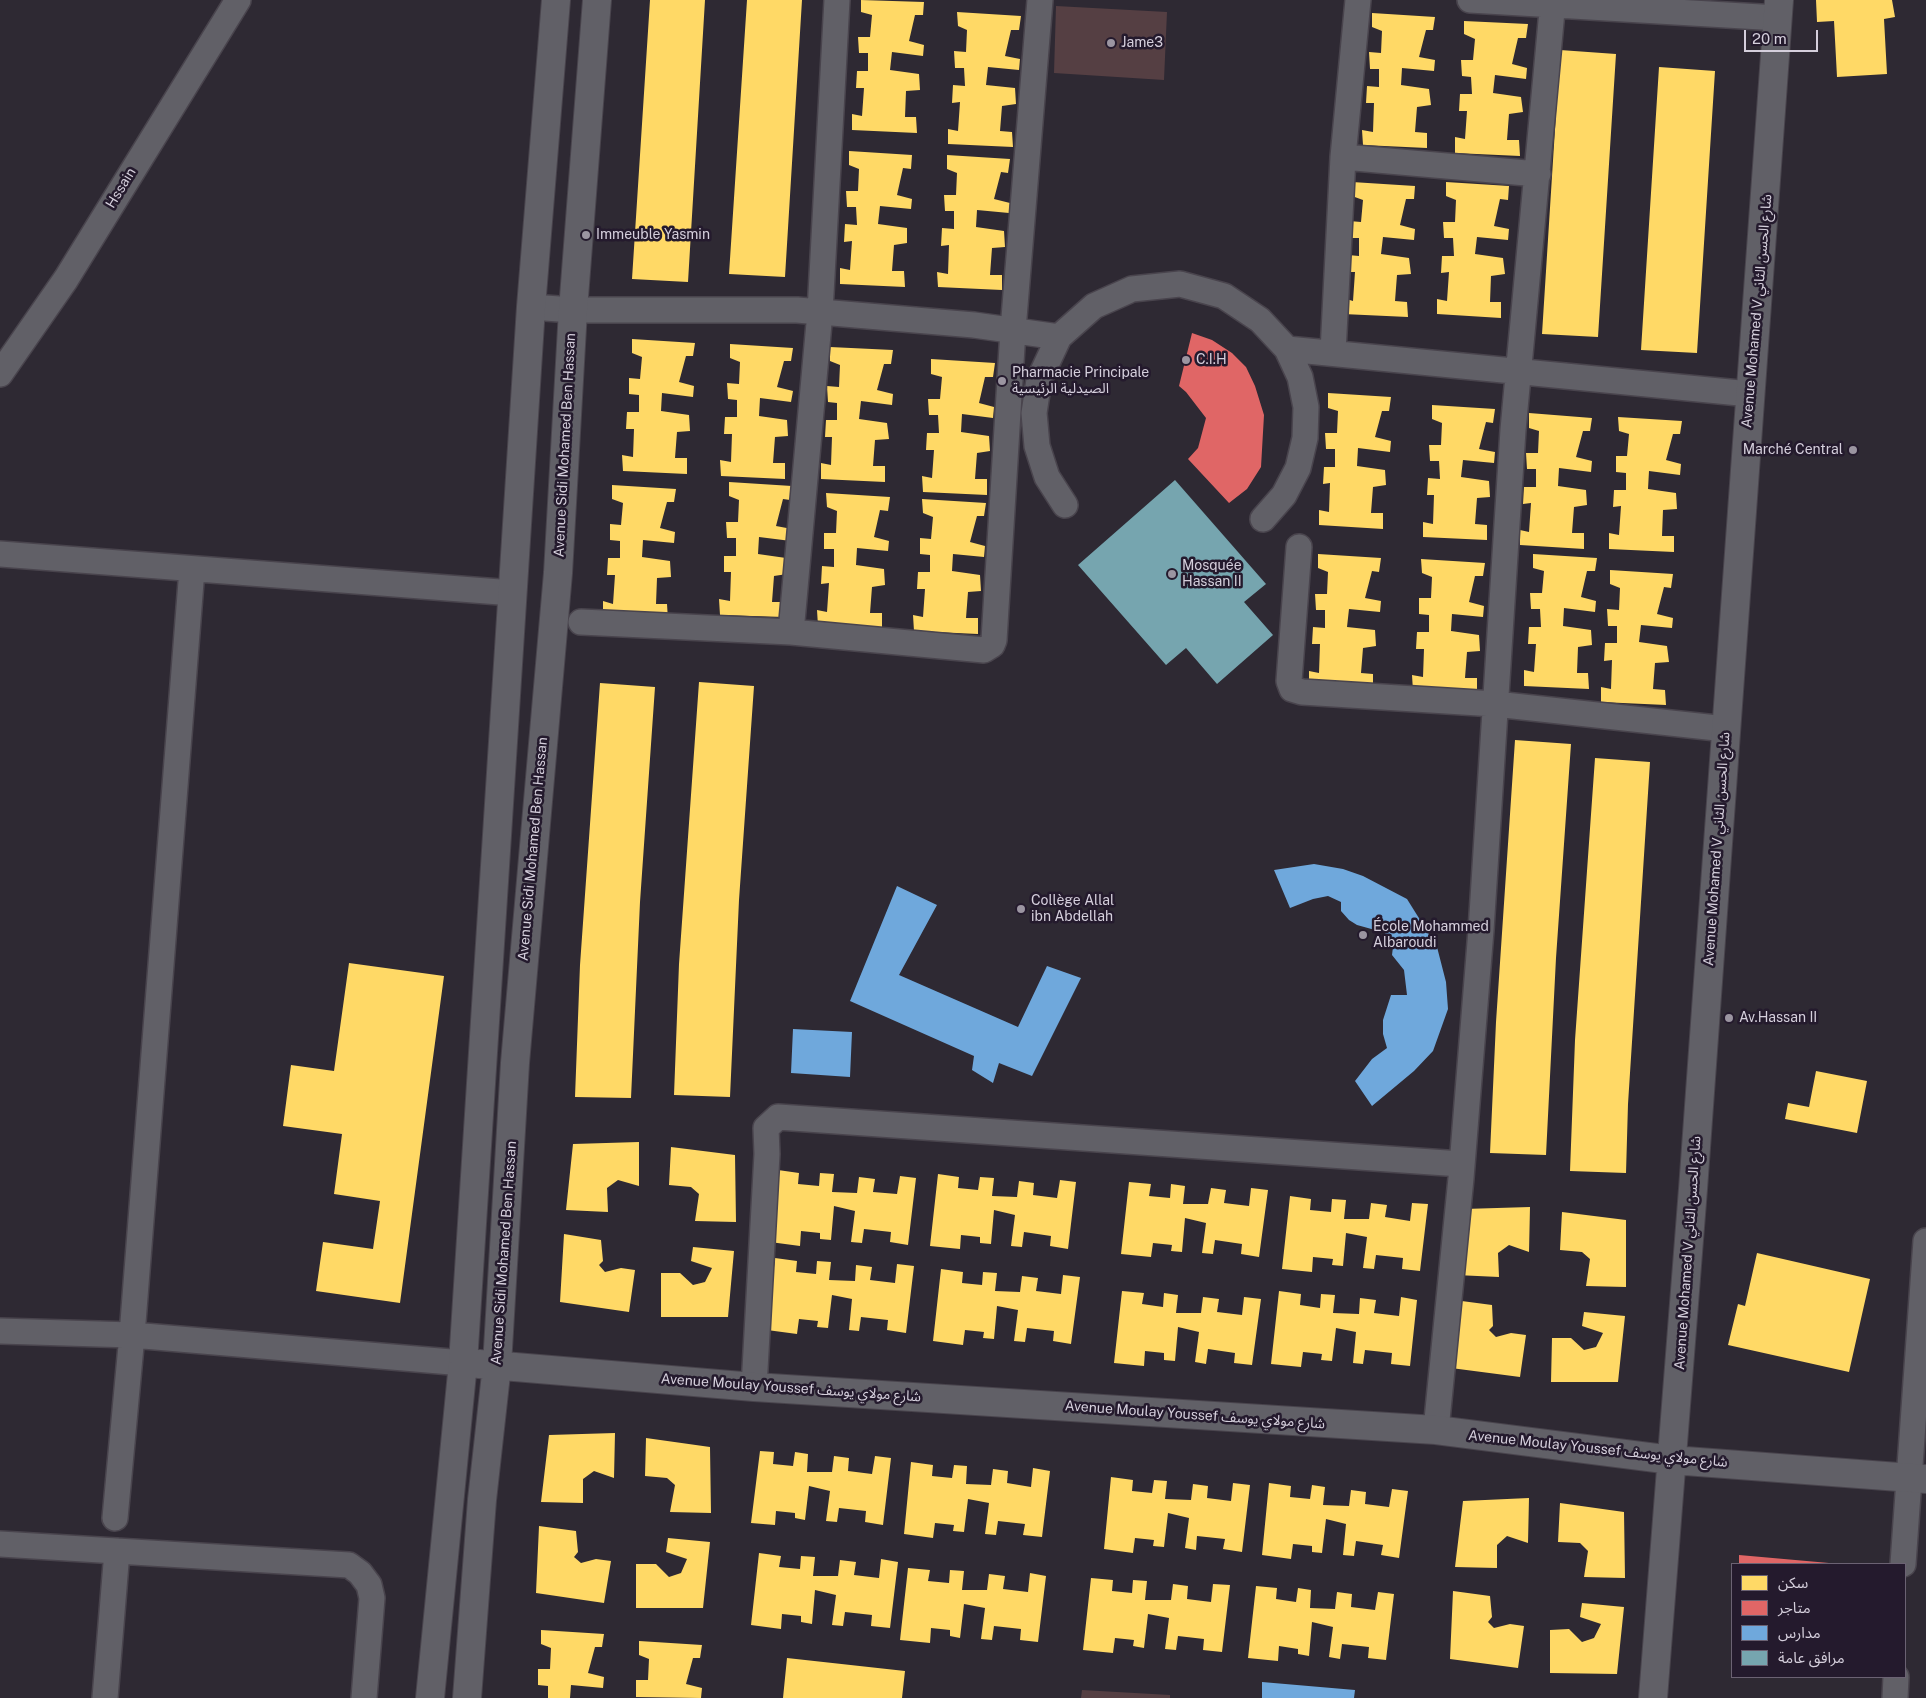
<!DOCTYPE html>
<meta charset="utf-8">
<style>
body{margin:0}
#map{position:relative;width:1926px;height:1698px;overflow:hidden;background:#2e2933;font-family:"Public Sans","Noto Sans Arabic",sans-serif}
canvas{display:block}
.legend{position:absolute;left:1731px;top:1563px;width:175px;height:115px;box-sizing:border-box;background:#241a2d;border:1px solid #6b6273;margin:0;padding:6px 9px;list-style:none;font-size:15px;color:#d5cfdc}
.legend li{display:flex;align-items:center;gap:10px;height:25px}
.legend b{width:25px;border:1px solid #6b6273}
.scale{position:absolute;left:1744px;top:30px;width:74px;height:22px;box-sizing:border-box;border:2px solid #d5cfdc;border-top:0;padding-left:6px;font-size:15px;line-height:18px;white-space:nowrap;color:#d5cfdc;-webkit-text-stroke:4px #241a2d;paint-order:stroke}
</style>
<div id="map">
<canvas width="1926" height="1698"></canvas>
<ul class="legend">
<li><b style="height:14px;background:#ffd966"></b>سكن</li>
<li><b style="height:14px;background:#e06666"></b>متاجر</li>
<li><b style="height:14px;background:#6fa8dc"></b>مدارس</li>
<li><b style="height:14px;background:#76a5af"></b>مرافق عامة</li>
</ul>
<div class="scale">20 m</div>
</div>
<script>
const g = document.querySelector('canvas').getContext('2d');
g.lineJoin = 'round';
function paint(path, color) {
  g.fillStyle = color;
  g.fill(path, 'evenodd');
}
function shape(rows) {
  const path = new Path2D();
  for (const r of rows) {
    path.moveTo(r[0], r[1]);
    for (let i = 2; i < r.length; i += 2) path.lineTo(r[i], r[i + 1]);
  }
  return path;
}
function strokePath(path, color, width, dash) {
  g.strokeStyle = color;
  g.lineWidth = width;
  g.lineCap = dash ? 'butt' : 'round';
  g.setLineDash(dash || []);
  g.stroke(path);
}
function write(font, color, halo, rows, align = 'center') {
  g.font = font + ' "Public Sans","Noto Sans Arabic",sans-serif';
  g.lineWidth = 5;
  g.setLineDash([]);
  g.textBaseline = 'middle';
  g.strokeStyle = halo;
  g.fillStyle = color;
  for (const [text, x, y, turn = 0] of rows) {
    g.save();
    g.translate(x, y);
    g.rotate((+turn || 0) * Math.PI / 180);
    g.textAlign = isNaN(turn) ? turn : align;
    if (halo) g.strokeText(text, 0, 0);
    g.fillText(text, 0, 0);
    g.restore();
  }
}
const green = shape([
 [1056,6,1167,12,1164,80,1054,73],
 [1082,1690,1170,1695,1170,1698,1081,1698]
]);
const homes = shape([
 [650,0,705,0,688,282,632,279],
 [747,0,802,0,785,277,729,274],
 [861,0,924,2,923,15,915,15,909,41,924,45,923,56,892,52,890,70,919,74,920,90,906,91,905,117,916,117,917,133,852,130,852,114,862,116,864,88,856,88,857,71,868,71,868,53,859,53,858,37,870,37,872,15,861,12],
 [1816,0,1892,0,1895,17,1884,19,1887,74,1837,77,1834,21,1817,22],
 [957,12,1021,16,1019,30,1011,30,1005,56,1020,59,1019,70,988,67,986,85,1015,88,1016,104,1002,106,1000,131,1012,132,1013,147,948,144,948,129,958,131,960,102,952,103,953,85,965,86,964,68,955,68,954,51,966,52,967,30,958,26],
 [1372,13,1435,17,1433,30,1426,30,1419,57,1435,60,1434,71,1402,68,1401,85,1429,89,1431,105,1417,107,1415,132,1427,133,1427,148,1363,145,1362,130,1373,132,1374,103,1366,103,1367,86,1379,87,1379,69,1370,69,1369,52,1381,53,1382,31,1372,27],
 [1464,21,1528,24,1526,38,1518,38,1512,64,1527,68,1526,79,1495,75,1493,93,1521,97,1523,112,1509,114,1507,140,1519,140,1520,156,1455,153,1455,137,1465,139,1467,111,1459,111,1460,94,1472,94,1471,77,1462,76,1461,60,1473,60,1475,39,1464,34],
 [1560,50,1616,54,1598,337,1542,334],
 [1659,67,1715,71,1697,353,1641,350],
 [849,151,912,155,911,169,903,168,897,195,912,199,911,209,880,206,878,224,907,228,907,243,894,245,892,271,904,271,905,287,840,284,840,268,850,270,852,241,844,242,845,224,857,225,856,207,847,207,846,191,858,191,859,169,849,165],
 [947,155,1010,159,1008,173,1001,172,994,199,1010,203,1009,213,977,210,976,227,1004,231,1005,247,992,248,990,275,1002,275,1002,290,938,287,937,272,948,274,949,245,941,246,942,228,954,229,954,211,945,211,944,195,956,195,957,173,947,169],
 [1352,182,1415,186,1414,199,1406,199,1400,225,1415,229,1414,240,1383,237,1381,254,1409,258,1411,274,1397,275,1395,301,1407,302,1408,317,1343,314,1343,298,1353,301,1355,272,1347,272,1348,255,1359,256,1359,238,1350,238,1349,221,1361,222,1363,200,1352,196],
 [1446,182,1509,186,1508,200,1500,199,1494,226,1509,229,1508,240,1477,237,1475,254,1503,258,1505,274,1491,276,1490,302,1501,302,1501,318,1437,314,1437,299,1447,301,1449,272,1441,273,1442,256,1454,256,1453,238,1444,238,1443,222,1455,222,1456,200,1446,196],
 [632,339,695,343,693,356,686,356,679,382,694,386,693,397,662,393,661,411,689,415,690,431,677,432,675,458,687,458,687,474,623,471,622,455,633,457,634,429,626,429,627,412,639,412,639,395,629,394,629,378,640,379,642,357,632,353],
 [730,344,793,348,791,361,784,361,777,387,793,391,791,402,760,398,759,416,787,420,788,436,775,437,773,463,785,463,785,479,721,476,720,460,731,462,732,434,724,434,725,417,737,417,737,400,728,399,727,383,739,384,740,362,730,358],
 [830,347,893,350,891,364,884,364,877,390,893,394,892,405,861,401,859,419,887,423,889,439,875,440,873,466,885,466,885,482,821,479,821,463,831,465,832,437,825,437,826,420,837,420,837,403,828,402,827,386,839,387,840,365,830,361],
 [931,359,995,363,993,377,985,377,979,403,994,407,993,418,962,414,961,432,989,436,990,451,977,453,975,479,987,479,987,495,923,492,922,476,932,478,934,450,926,450,927,433,939,433,938,415,929,415,928,399,940,399,942,377,931,374],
 [1328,393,1391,397,1389,411,1382,411,1375,437,1391,441,1390,452,1358,448,1357,466,1385,470,1386,485,1373,487,1371,513,1383,513,1383,529,1319,525,1319,510,1329,512,1330,483,1323,484,1324,467,1335,467,1335,449,1326,449,1325,433,1337,433,1338,411,1328,408],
 [1432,405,1495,409,1493,423,1486,422,1479,449,1495,452,1494,463,1463,460,1461,477,1489,481,1490,497,1477,498,1475,524,1487,525,1487,540,1423,537,1423,522,1433,524,1434,495,1427,495,1428,478,1440,479,1439,461,1430,461,1429,445,1441,445,1442,423,1432,419],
 [1529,413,1592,418,1590,431,1583,431,1576,457,1592,461,1591,472,1559,468,1558,486,1586,490,1587,505,1574,507,1572,533,1584,533,1584,549,1520,545,1520,530,1529,532,1531,503,1523,504,1524,487,1536,487,1536,469,1527,469,1526,453,1538,453,1539,431,1529,428],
 [1618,417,1682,421,1680,434,1673,434,1666,460,1681,464,1680,475,1649,471,1648,489,1676,493,1677,509,1663,510,1662,536,1674,536,1674,552,1609,549,1609,533,1619,535,1621,506,1613,507,1614,490,1626,490,1626,473,1616,472,1616,456,1627,456,1629,434,1619,431],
 [729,482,792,486,790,500,783,499,776,526,792,529,791,541,759,537,758,554,786,558,787,574,774,576,772,602,784,602,784,617,720,615,719,599,730,601,731,572,724,572,724,556,736,556,736,538,727,538,726,522,738,522,739,500,729,496],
 [612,485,676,489,674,502,667,502,660,528,675,532,674,543,643,540,642,557,670,561,671,577,657,578,656,604,667,604,668,620,603,617,603,601,613,604,615,575,607,575,608,558,620,558,620,541,610,540,610,524,621,525,623,503,612,499],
 [826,493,890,497,888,511,880,510,874,537,889,541,888,551,857,548,856,565,884,569,885,585,872,587,870,613,882,613,882,628,818,626,817,610,827,612,829,583,821,584,822,566,834,567,834,549,824,549,824,533,836,533,837,511,827,507],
 [922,499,986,503,984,516,977,516,970,542,985,546,984,557,953,554,952,571,980,575,981,591,968,592,966,618,978,618,978,634,914,631,913,615,923,617,925,589,917,589,918,572,930,572,930,555,920,554,920,538,931,539,933,517,923,513],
 [1318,554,1381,558,1379,572,1372,571,1365,598,1381,601,1380,612,1349,609,1347,627,1375,630,1376,646,1363,648,1361,673,1373,674,1373,690,1309,686,1309,671,1319,673,1320,644,1312,644,1313,627,1325,628,1325,610,1316,610,1315,594,1327,594,1328,572,1318,568],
 [1533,554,1597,558,1595,571,1587,571,1581,597,1596,601,1595,612,1564,608,1563,626,1591,630,1592,645,1578,647,1577,673,1588,673,1589,689,1524,686,1524,670,1534,672,1536,644,1528,644,1529,627,1541,627,1540,609,1531,609,1530,593,1542,593,1544,571,1533,568],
 [1421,559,1485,563,1483,576,1475,576,1469,602,1484,606,1483,617,1452,614,1451,631,1479,635,1480,651,1467,652,1465,678,1477,678,1477,694,1413,691,1412,675,1423,677,1424,649,1416,649,1417,632,1429,632,1429,615,1419,614,1419,598,1431,598,1432,577,1422,573],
 [1610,570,1673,574,1671,588,1664,587,1657,614,1673,618,1672,628,1641,625,1639,642,1667,646,1669,662,1655,663,1653,689,1665,690,1666,705,1601,702,1601,687,1611,689,1612,660,1604,661,1605,643,1617,643,1617,626,1608,626,1607,609,1619,610,1620,588,1610,584],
 [699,682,754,686,739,900,730,1097,674,1095,679,964],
 [600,683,655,687,640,902,631,1098,575,1097,580,965],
 [1515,740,1571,744,1556,958,1546,1155,1490,1153,1496,1022],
 [1595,758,1650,762,1628,1104,1626,1173,1570,1171,1575,1040],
 [349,963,444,976,400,1303,316,1291,323,1242,373,1249,380,1201,334,1194,342,1134,283,1126,291,1065,334,1071],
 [1816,1071,1867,1081,1857,1133,1785,1119,1788,1103,1809,1107],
 [639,1142,639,1186,618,1180,607,1188,608,1212,566,1210,573,1144],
 [671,1147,735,1155,736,1222,695,1221,699,1194,691,1187,669,1185],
 [778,1170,799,1173,798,1184,819,1186,820,1173,834,1174,832,1192,857,1193,859,1177,875,1179,873,1192,897,1194,900,1176,916,1178,908,1245,890,1242,891,1232,864,1229,862,1243,851,1242,855,1211,834,1206,831,1240,820,1239,820,1233,801,1231,800,1246,770,1242],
 [938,1174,959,1177,958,1188,978,1190,980,1177,994,1178,992,1196,1017,1197,1019,1181,1034,1183,1033,1195,1057,1198,1060,1180,1076,1182,1068,1249,1050,1246,1051,1236,1024,1232,1022,1247,1011,1246,1015,1215,994,1210,991,1244,980,1243,980,1237,961,1235,960,1249,930,1246],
 [1129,1182,1151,1184,1149,1196,1170,1198,1171,1184,1185,1186,1183,1204,1208,1204,1211,1188,1226,1190,1224,1203,1249,1206,1251,1188,1268,1190,1259,1257,1241,1254,1242,1244,1215,1240,1213,1254,1202,1253,1206,1223,1185,1218,1182,1252,1171,1251,1172,1245,1153,1243,1151,1257,1121,1254],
 [1290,1196,1311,1199,1310,1210,1331,1212,1332,1199,1346,1200,1344,1219,1369,1219,1371,1203,1387,1205,1385,1217,1410,1221,1412,1203,1428,1204,1420,1271,1402,1269,1403,1258,1376,1255,1374,1269,1363,1268,1367,1237,1346,1233,1343,1266,1332,1265,1333,1259,1313,1257,1312,1272,1282,1269],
 [1530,1207,1529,1252,1509,1245,1498,1253,1499,1277,1456,1275,1464,1209],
 [1562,1212,1626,1220,1626,1287,1586,1286,1590,1259,1582,1252,1560,1250],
 [564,1234,601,1240,603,1261,599,1265,605,1272,621,1268,635,1270,629,1312,560,1302],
 [693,1247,734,1251,728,1317,661,1317,661,1273,680,1273,693,1285,705,1282,712,1268,691,1261],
 [1757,1253,1870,1279,1849,1372,1728,1345,1738,1304,1745,1306],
 [775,1258,797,1261,796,1272,816,1274,817,1261,831,1262,829,1280,855,1281,856,1265,872,1267,870,1280,895,1283,897,1264,914,1266,906,1333,887,1330,888,1320,861,1317,859,1331,849,1330,852,1299,832,1295,828,1328,817,1327,818,1321,799,1319,797,1334,767,1330],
 [941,1269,963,1272,962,1283,982,1285,983,1272,997,1273,995,1291,1020,1292,1022,1276,1038,1278,1036,1291,1061,1294,1063,1275,1080,1277,1071,1344,1053,1341,1054,1331,1027,1328,1025,1342,1014,1341,1018,1310,997,1306,994,1339,983,1338,984,1332,965,1330,963,1345,933,1341],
 [1122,1291,1144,1293,1142,1304,1163,1307,1164,1293,1178,1295,1176,1313,1201,1313,1203,1297,1219,1299,1217,1312,1242,1315,1244,1297,1261,1299,1252,1365,1234,1363,1235,1353,1208,1349,1206,1364,1195,1362,1199,1332,1178,1327,1175,1361,1164,1360,1164,1353,1145,1351,1144,1366,1114,1363],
 [1279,1291,1301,1294,1300,1305,1320,1308,1321,1294,1335,1295,1333,1313,1359,1314,1360,1298,1376,1300,1374,1313,1399,1316,1401,1297,1417,1300,1410,1366,1391,1364,1392,1353,1365,1350,1363,1364,1353,1363,1356,1332,1336,1328,1332,1361,1321,1360,1322,1354,1303,1352,1301,1367,1271,1364],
 [1454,1300,1492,1305,1493,1326,1489,1330,1496,1337,1511,1333,1526,1335,1520,1377,1451,1368],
 [1584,1312,1625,1316,1618,1382,1551,1382,1552,1338,1571,1338,1584,1350,1596,1347,1603,1333,1582,1326],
 [615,1433,614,1478,594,1471,583,1479,583,1503,541,1502,549,1435],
 [646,1438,710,1447,711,1513,670,1512,675,1485,667,1478,645,1476],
 [760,1451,774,1452,773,1464,793,1466,795,1452,808,1454,807,1472,832,1472,834,1456,849,1458,848,1471,872,1474,875,1456,891,1458,883,1525,865,1522,866,1511,839,1508,837,1522,826,1521,830,1491,809,1486,805,1520,795,1518,795,1513,776,1511,775,1525,751,1523],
 [911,1462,933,1465,932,1476,952,1478,954,1465,967,1466,966,1484,991,1485,993,1469,1008,1471,1007,1483,1031,1487,1033,1468,1050,1471,1042,1537,1023,1535,1025,1524,998,1521,996,1535,985,1534,989,1503,968,1499,964,1532,953,1531,954,1525,935,1523,933,1538,904,1534],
 [1111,1477,1133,1480,1132,1491,1152,1493,1154,1480,1167,1481,1165,1499,1191,1500,1193,1484,1208,1486,1207,1498,1231,1501,1233,1483,1250,1485,1242,1552,1223,1549,1225,1539,1197,1536,1196,1550,1185,1548,1189,1518,1168,1513,1164,1547,1153,1546,1154,1540,1135,1538,1133,1553,1104,1549],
 [1269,1483,1291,1486,1290,1497,1310,1499,1312,1485,1325,1487,1323,1505,1349,1506,1351,1490,1366,1492,1365,1504,1389,1507,1392,1489,1408,1491,1399,1558,1381,1555,1383,1545,1356,1541,1354,1556,1343,1555,1346,1524,1326,1519,1322,1553,1312,1552,1312,1546,1293,1544,1291,1559,1262,1555],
 [1529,1498,1528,1543,1507,1536,1497,1545,1497,1568,1455,1567,1463,1501],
 [1560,1503,1624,1512,1625,1578,1584,1577,1588,1551,1580,1543,1558,1542],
 [539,1526,576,1531,578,1552,574,1557,581,1563,596,1559,611,1561,604,1603,536,1593],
 [668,1538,710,1542,703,1608,636,1608,636,1564,656,1564,669,1577,681,1573,687,1559,666,1552],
 [759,1553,781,1556,779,1567,800,1569,801,1556,815,1557,813,1576,838,1576,840,1560,856,1562,854,1575,879,1578,881,1559,898,1562,890,1628,871,1626,872,1615,845,1612,843,1626,832,1625,836,1595,815,1590,812,1624,801,1622,801,1616,782,1614,781,1629,751,1625],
 [908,1568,930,1570,928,1581,949,1583,950,1570,964,1571,962,1590,987,1590,989,1574,1005,1576,1003,1589,1028,1592,1030,1573,1046,1576,1038,1642,1020,1640,1021,1629,994,1626,992,1640,981,1639,985,1608,964,1604,960,1638,950,1636,950,1630,931,1628,930,1643,900,1640],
 [1091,1578,1113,1580,1112,1591,1132,1593,1133,1580,1147,1581,1145,1600,1171,1600,1173,1584,1188,1586,1187,1599,1211,1602,1213,1584,1230,1585,1222,1652,1203,1650,1204,1639,1178,1636,1176,1650,1165,1649,1169,1618,1148,1614,1144,1648,1133,1646,1134,1640,1115,1638,1113,1653,1083,1650],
 [1256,1586,1277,1588,1276,1599,1296,1602,1298,1588,1311,1590,1310,1608,1335,1609,1337,1592,1352,1594,1351,1607,1375,1610,1378,1592,1394,1594,1386,1660,1368,1658,1369,1647,1342,1644,1340,1659,1329,1657,1333,1627,1312,1622,1309,1656,1298,1654,1298,1649,1279,1646,1278,1661,1248,1658],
 [1453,1591,1490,1596,1492,1617,1488,1622,1494,1628,1510,1624,1524,1626,1518,1668,1450,1659],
 [1582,1603,1624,1607,1617,1674,1550,1673,1550,1630,1569,1629,1582,1642,1594,1638,1601,1624,1580,1617],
 [541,1630,604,1634,602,1647,595,1647,588,1673,604,1677,603,1688,571,1685,570,1698,548,1698,548,1686,538,1685,538,1669,550,1669,551,1648,541,1644],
 [639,1641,702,1645,700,1658,693,1658,686,1684,702,1688,701,1698,636,1697,636,1680,648,1680,649,1659,639,1655],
 [787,1658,905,1671,902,1698,783,1698]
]);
const shops = shape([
 [1192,333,1212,340,1232,353,1246,367,1255,386,1264,415,1261,467,1247,489,1229,503,1188,459,1198,448,1206,418,1186,392,1179,386],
 [1739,1555,1829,1563,1829,1564,1739,1564]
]);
const schools = shape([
 [1314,864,1343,869,1363,876,1407,899,1437,947,1446,982,1448,1009,1433,1051,1414,1071,1372,1106,1355,1081,1372,1059,1387,1048,1383,1034,1383,1020,1391,995,1407,995,1404,970,1392,955,1393,947,1381,927,1375,930,1357,925,1349,920,1341,911,1341,902,1328,896,1313,899,1290,908,1274,870],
 [897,886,937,905,899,975,1018,1027,1047,966,1081,978,1032,1076,999,1063,993,1083,972,1070,974,1056,850,1001],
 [793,1029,852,1032,850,1077,791,1073],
 [1262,1682,1355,1690,1354,1698,1262,1698]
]);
const public = shape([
 [1175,480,1266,584,1244,602,1273,635,1217,684,1186,648,1166,665,1078,565]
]);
const minor = shape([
 [1470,0,1778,18],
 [1343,157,1538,174],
 [531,307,573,310,797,310,974,325,1059,337],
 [1287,349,1750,394],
 [1333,352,1343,157,1358,0],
 [0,374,66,279,238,0],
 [1065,505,1047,477,1037,446,1034,413,1039,380,1059,337,1094,306,1132,289,1180,284,1224,296,1260,320,1287,349,1300,377,1306,407,1305,438,1298,468,1284,495,1263,519],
 [1299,547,1289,681,1292,689,1302,692,1495,704,1726,729],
 [0,554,513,593],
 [581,622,791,632,984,650,992,645,994,640,1013,330,1040,0],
 [791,632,820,312,837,0],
 [0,1331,132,1335,463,1363],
 [754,1387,767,1154,766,1128,778,1117,1461,1164],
 [1436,1430,1461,1178,1481,930,1513,430,1553,0],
 [115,1518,132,1335,192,569],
 [0,1544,349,1565,360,1573,369,1585,372,1598,364,1698],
 [1903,1564,1926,1241],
 [105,1698,117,1551],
 [1895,1698,1896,1677]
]);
const tertiary = shape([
 [479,1364,754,1387,1436,1430,1672,1460,1926,1479],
 [430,1698,463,1363,531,307,556,0],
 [467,1698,482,1500,497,1365,515,1063,558,573,573,310,597,0],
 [1653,1698,1693,1189,1779,0]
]);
const markers = [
 [1111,43,5,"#9b95a1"],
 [586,235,5,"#9b95a1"],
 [1186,360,5,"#9b95a1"],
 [1002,381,5,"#9b95a1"],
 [1853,450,5,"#9b95a1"],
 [1172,574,5,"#9b95a1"],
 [1021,909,5,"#9b95a1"],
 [1363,935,5,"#9b95a1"],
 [1729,1018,5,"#9b95a1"]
];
const poiNames = [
 ["Jame3",1121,43],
 ["Immeuble Yasmin",596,235],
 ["C.I.H",1196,360],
 ["Pharmacie Principale",1012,373],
 ["الصيدلية الرئيسية",1012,389],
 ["Marché Central",1843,450,"right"],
 ["Mosquée",1182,566],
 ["Hassan II",1182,582],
 ["Collège Allal",1031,901],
 ["ibn Abdellah",1031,917],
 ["École Mohammed",1373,927],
 ["Albaroudi",1373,943],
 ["Av.Hassan II",1739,1018]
];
const streetNames = [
 ["Hssain",121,188,-59],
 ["Avenue Mohamed V شارع الحسن الثاني",1757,311,-85],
 ["Avenue Sidi Mohamed Ben Hassan",565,445,-87],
 ["Avenue Sidi Mohamed Ben Hassan",533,849,-85],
 ["Avenue Mohamed V شارع الحسن الثاني",1717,849,-86],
 ["Avenue Sidi Mohamed Ben Hassan",504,1253,-86],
 ["Avenue Mohamed V شارع الحسن الثاني",1688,1253,-86],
 ["Avenue Moulay Youssef شارع مولاي يوسف",791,1388,4],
 ["Avenue Moulay Youssef شارع مولاي يوسف",1195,1415,4],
 ["Avenue Moulay Youssef شارع مولاي يوسف",1598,1449,6]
];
paint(green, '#553f43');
paint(homes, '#ffd966');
paint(shops, '#e06666');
paint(schools, '#6fa8dc');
paint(public, '#76a5af');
strokePath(minor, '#49444d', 28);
strokePath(tertiary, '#49444d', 30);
strokePath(minor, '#616067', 25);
strokePath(tertiary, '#616067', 28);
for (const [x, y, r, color] of markers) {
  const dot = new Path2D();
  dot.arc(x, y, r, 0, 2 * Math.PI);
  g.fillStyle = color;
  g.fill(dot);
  strokePath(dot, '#241a2d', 2);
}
write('14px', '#d5cfdc', '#241a2d', poiNames, 'left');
write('14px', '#d5cfdc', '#241a2d', streetNames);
</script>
